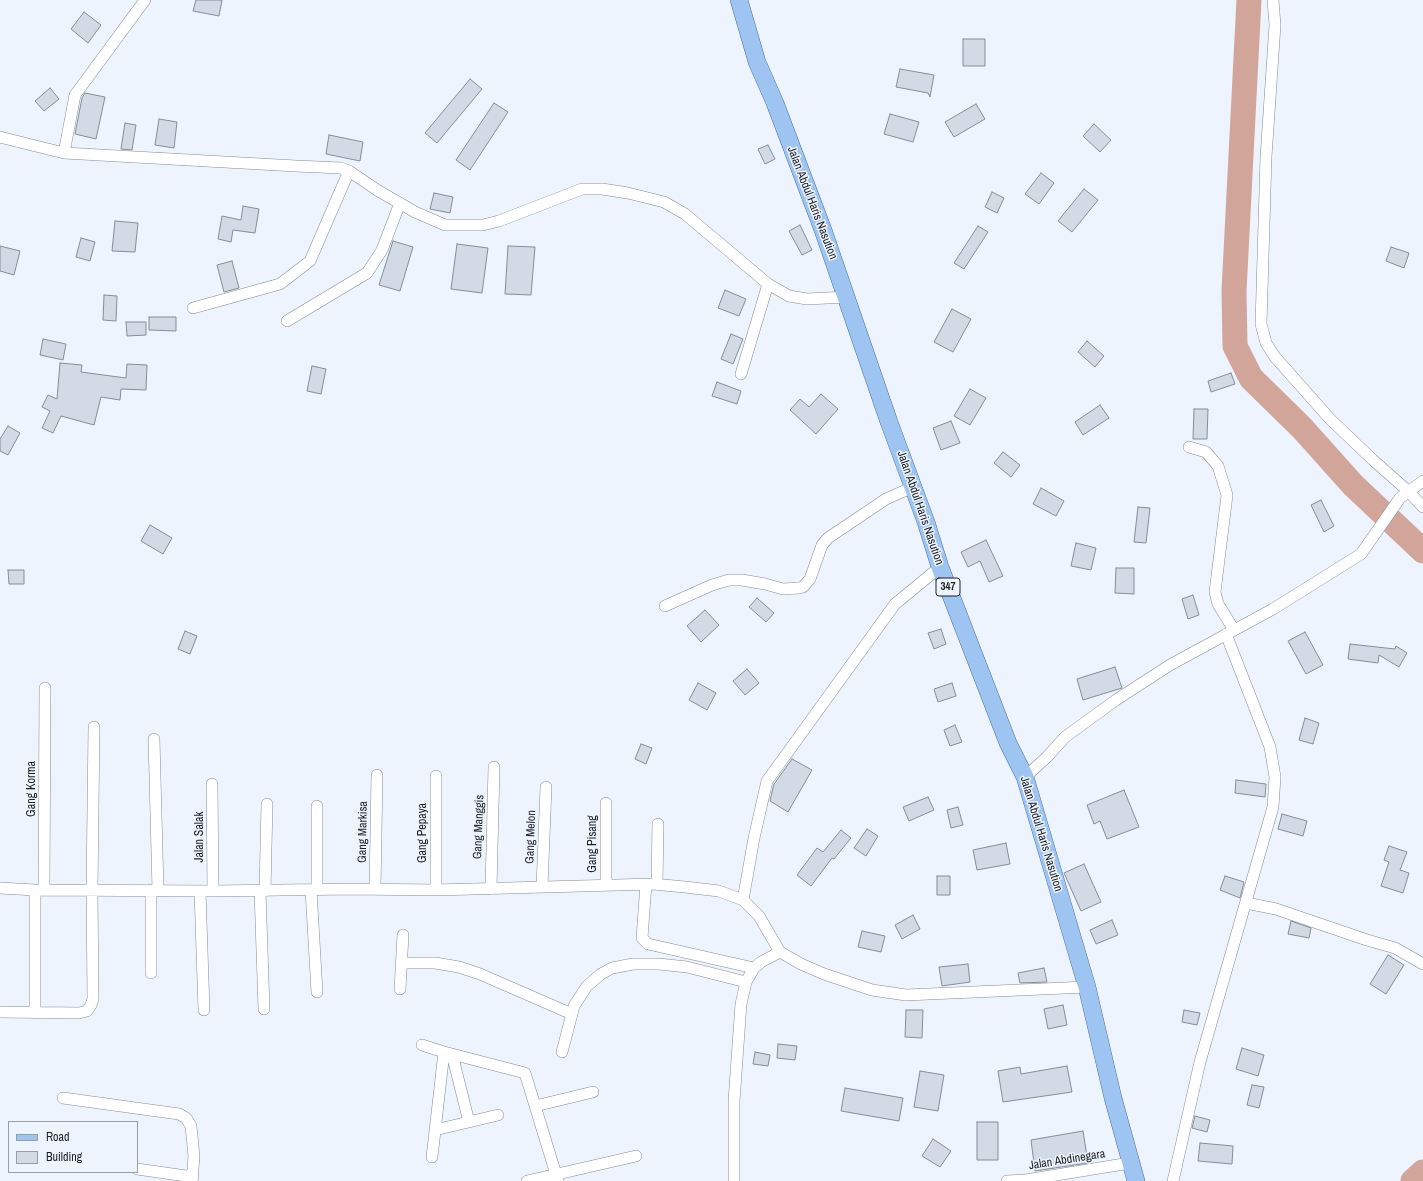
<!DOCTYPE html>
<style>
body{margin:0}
#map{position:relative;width:1423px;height:1181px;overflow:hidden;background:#edf4fd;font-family:"Archivo Narrow",sans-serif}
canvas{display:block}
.legend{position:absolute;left:8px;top:1121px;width:130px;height:52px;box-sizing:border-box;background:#edf4fd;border:1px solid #999ea5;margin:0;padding:5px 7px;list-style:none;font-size:12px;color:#1b1e22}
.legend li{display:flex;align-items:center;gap:8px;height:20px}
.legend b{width:20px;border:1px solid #999ea5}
</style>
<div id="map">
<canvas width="1423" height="1181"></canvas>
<ul class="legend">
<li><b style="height:5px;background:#9ec4f2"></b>Road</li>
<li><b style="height:11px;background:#d1dae5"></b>Building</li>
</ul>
</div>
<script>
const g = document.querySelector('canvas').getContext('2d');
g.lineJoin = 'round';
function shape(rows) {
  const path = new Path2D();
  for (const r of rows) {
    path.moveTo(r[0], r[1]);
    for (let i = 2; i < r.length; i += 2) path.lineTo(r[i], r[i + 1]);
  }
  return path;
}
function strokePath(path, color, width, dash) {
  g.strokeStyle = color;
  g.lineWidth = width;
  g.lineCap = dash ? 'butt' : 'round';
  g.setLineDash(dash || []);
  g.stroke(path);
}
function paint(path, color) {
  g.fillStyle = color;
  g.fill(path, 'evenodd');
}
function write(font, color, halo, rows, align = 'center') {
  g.font = font + ' "Archivo Narrow",sans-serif';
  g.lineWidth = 3;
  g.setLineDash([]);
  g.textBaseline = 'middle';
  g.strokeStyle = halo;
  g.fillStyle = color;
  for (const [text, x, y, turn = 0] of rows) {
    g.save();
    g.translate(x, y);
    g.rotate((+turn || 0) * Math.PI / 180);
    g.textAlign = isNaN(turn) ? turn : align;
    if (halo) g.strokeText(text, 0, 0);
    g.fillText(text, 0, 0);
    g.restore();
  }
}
const river = shape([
 [1249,0,1234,291,1235,346,1251,378,1302,428,1353,485,1423,551],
 [1413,1181,1423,1172]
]);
const building = shape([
 [196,0,222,0,219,16,193,11,196,0],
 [84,12,101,25,88,43,71,29,84,12],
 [963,39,985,39,985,66,963,66,963,39],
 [900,69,934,75,930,97,928,93,896,87,900,69],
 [470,79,482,89,437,143,425,133,470,79],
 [50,88,59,99,44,111,35,101,50,88],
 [85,93,105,97,96,139,75,134,82,98,85,93],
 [494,103,508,112,470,170,456,160,494,103],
 [976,104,985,119,954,137,945,122,976,104],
 [890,114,919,122,913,142,884,134,890,114],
 [159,119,177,122,174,148,155,145,159,119],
 [125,123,136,125,132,150,121,149,125,123],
 [1094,124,1111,140,1100,152,1083,136,1094,124],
 [329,135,363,142,360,161,326,154,329,135],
 [768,145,775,159,765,164,758,149,768,145],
 [1041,173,1054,183,1039,204,1025,194,1041,173],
 [1084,189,1098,200,1072,232,1058,221,1084,189],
 [992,192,1004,198,997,213,985,207,992,192],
 [434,193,453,197,450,213,430,209,434,193],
 [243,206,259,209,255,233,233,230,231,242,218,239,222,216,241,220,243,206],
 [115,221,138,223,135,252,112,251,115,221],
 [800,225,812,250,802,255,789,231,800,225],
 [978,226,988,232,964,269,954,263,978,226],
 [81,238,95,242,90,261,76,257,81,238],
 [393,241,413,247,400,291,379,285,393,241],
 [457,244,488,248,482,293,451,289,457,244],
 [0,246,20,251,14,275,0,271,0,246],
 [508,246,535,247,531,295,505,294,508,246],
 [1391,247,1409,253,1404,268,1386,261,1391,247],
 [232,261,239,288,224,292,217,265,232,261],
 [725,290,746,299,739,316,718,308,725,290],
 [104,295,117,296,116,321,103,320,104,295],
 [952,309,971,319,953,352,934,342,952,309],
 [149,317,176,317,176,331,149,330,149,317],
 [126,322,146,322,146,335,127,336,126,322],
 [731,334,743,339,733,364,721,359,731,334],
 [43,339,66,344,63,360,40,355,43,339],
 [1087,341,1104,356,1095,367,1078,352,1087,341],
 [60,363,82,365,81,372,126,378,127,364,147,365,146,390,121,389,120,400,101,397,94,425,61,416,53,433,42,428,50,411,42,407,48,395,57,399,60,363],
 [312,366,326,369,321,394,307,391,312,366],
 [1231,373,1235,384,1211,392,1208,381,1231,373],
 [717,382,741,391,737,404,712,396,717,382],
 [970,389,986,398,970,425,954,416,970,389],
 [821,394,838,409,816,434,790,410,800,399,809,407,821,394],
 [1100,405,1109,418,1083,435,1075,422,1100,405],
 [1194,409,1208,409,1207,439,1193,439,1194,409],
 [951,421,960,443,941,450,933,428,951,421],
 [8,426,20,433,8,455,0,451,0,439,8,426],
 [1003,452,1020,465,1011,477,994,463,1003,452],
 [1041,488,1064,501,1056,516,1033,504,1041,488],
 [1321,500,1334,526,1324,532,1311,505,1321,500],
 [1138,507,1150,508,1146,543,1134,542,1138,507],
 [150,525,172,538,163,554,141,541,150,525],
 [986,540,1003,576,989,582,980,561,968,567,961,552,986,540],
 [1076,543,1096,548,1091,570,1071,566,1076,543],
 [1116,568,1134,568,1134,594,1115,593,1116,568],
 [8,570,24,570,24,584,9,584,8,570],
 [1193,595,1199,615,1188,619,1182,599,1193,595],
 [757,598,774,613,766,622,749,607,757,598],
 [705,610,719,625,701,642,687,626,705,610],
 [941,629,946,644,934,649,928,633,941,629],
 [185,631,197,636,190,654,178,649,185,631],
 [1305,632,1323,665,1306,674,1288,641,1305,632],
 [1350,644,1395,649,1396,646,1407,653,1399,667,1379,655,1378,663,1348,659,1350,644],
 [1115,667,1122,688,1083,700,1077,679,1115,667],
 [747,669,759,683,745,695,733,681,747,669],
 [698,683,716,693,707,710,689,700,698,683],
 [952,683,956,696,938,702,934,689,952,683],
 [1305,718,1319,723,1313,744,1299,740,1305,718],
 [955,725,962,742,950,746,944,730,955,725],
 [641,744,652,748,646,764,635,759,641,744],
 [792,759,812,770,788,812,770,801,774,784,792,759],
 [1236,780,1266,784,1265,797,1235,793,1236,780],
 [1124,790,1139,827,1107,839,1100,821,1094,824,1087,805,1124,790],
 [928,797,934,810,909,821,903,807,928,797],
 [958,807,963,825,951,828,947,810,958,807],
 [1282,814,1307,821,1303,836,1278,829,1282,814],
 [867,829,878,836,866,856,854,848,867,829],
 [841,830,851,838,834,859,832,858,811,886,797,875,817,848,823,852,841,830],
 [1006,843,1010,864,977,870,973,850,1006,843],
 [1389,846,1407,852,1400,870,1409,873,1403,893,1381,886,1389,862,1384,860,1389,846],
 [1084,864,1101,902,1081,911,1064,873,1084,864],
 [937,876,950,876,950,895,937,895,937,876],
 [1225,876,1244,882,1240,898,1220,890,1225,876],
 [913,915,920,929,902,939,895,925,913,915],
 [1112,920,1118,935,1096,944,1090,930,1112,920],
 [1291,921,1311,928,1309,938,1288,934,1291,921],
 [862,931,885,936,881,952,858,947,862,931],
 [1388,955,1404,965,1386,994,1370,984,1388,955],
 [968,964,970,982,942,986,939,967,968,964],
 [1044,968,1047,982,1020,983,1018,973,1044,968],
 [1063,1005,1067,1025,1048,1029,1044,1009,1063,1005],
 [906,1010,923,1010,922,1038,905,1037,906,1010],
 [1184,1010,1200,1013,1197,1025,1182,1022,1184,1010],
 [778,1044,797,1046,795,1060,777,1058,778,1044],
 [1242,1048,1264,1055,1258,1076,1236,1069,1242,1048],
 [755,1052,770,1055,768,1066,753,1064,755,1052],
 [1067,1066,1072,1092,1003,1102,998,1071,1020,1067,1021,1074,1067,1066],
 [920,1071,944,1075,938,1111,914,1107,920,1071],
 [1252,1085,1264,1087,1259,1108,1247,1105,1252,1085],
 [845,1088,903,1098,899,1121,841,1111,845,1088],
 [1195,1116,1210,1120,1207,1132,1192,1128,1195,1116],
 [977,1122,998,1122,998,1160,977,1160,977,1122],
 [1083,1131,1088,1163,1035,1171,1031,1140,1083,1131],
 [933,1139,951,1151,940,1167,922,1156,933,1139],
 [1200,1143,1233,1146,1232,1164,1198,1161,1200,1143]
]);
const minor = shape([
 [1273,0,1275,25,1266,157,1261,324,1266,343,1275,357,1330,419,1373,460,1408,491,1423,507],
 [0,137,64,153,296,166,341,168,349,171,377,190,415,212,445,225,483,225,499,221,582,189,602,189,628,193,664,202,685,214,768,284,789,296,807,299,847,297],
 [64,153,75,95,145,0],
 [193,308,280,284,310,261,349,171],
 [287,321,367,273,382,250,400,203],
 [741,374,768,284],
 [1189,447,1206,452,1218,466,1227,495,1215,592,1218,604,1234,630],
 [665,606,712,585,729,580,742,580,765,584,783,589,799,588,803,587,810,579,822,545,828,538,886,499,913,487],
 [154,739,158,890],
 [1025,777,1047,757,1065,737,1116,700,1170,665,1273,609,1361,554,1400,498,1423,481],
 [212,784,213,891],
 [646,884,642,938,648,944,754,968],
 [657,884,658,824],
 [606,885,606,803],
 [542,887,546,787],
 [0,888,35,890,213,891,350,889,436,890,653,884,685,887,719,891,743,900,759,916,780,952,801,964,824,974,872,990,906,995,1087,987],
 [317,889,317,806],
 [375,889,377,775],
 [491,889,494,767],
 [35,890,35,1012],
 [44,890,45,688],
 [311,890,317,992],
 [436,890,436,776],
 [200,891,204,1010],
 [260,891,264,1009],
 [265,891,267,804],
 [743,900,754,838,767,781,895,604,940,567],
 [1246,903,1276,909,1367,940,1395,948,1423,964],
 [401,963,435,963,459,967,480,974,572,1014],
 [151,973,151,890],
 [400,989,403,935],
 [0,1012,79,1013,87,1011,91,1005,93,999,92,890,94,727],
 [422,1045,444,1052,525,1073,558,1181],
 [562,1052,574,1006,587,986,601,974,612,968,633,964,659,964,687,967,746,982],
 [452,1054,469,1122],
 [63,1098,179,1114,186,1118,191,1126,194,1156,192,1181],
 [535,1106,593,1092],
 [435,1130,498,1115],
 [432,1157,444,1052],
 [137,1169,193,1177],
 [527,1181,636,1156],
 [734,1181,734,1101,741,1004,746,982,754,968,761,962,780,952],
 [1007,1181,1026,1180,1130,1163],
 [1173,1181,1200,1062,1273,807,1275,777,1270,747,1226,634]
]);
const primary = shape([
 [739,0,757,62,775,103,823,230,889,422,926,522,940,567,1008,743,1025,777,1087,987,1113,1098,1136,1181]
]);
const shields = [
 [948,587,24]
];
const shieldNames = [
 ["347",948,587]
];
const streetNames = [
 ["Jalan Abdul Haris Nasution",812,203,69],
 ["Jalan Abdul Haris Nasution",920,508,71],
 ["Gang Korma",32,789,-90],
 ["Gang Manggis",479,827,-88],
 ["Gang Markisa",363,832,-89],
 ["Gang Pepaya",423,833,-90],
 ["Jalan Abdul Haris Nasution",1041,834,73],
 ["Jalan Salak",200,837,-90],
 ["Gang Melon",531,837,-88],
 ["Gang Pisang",593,844,-90],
 ["Jalan Abdinegara",1067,1160,-9]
];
strokePath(river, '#d2a59b', 25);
paint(building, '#d1dae5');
strokePath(building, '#858d97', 1);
strokePath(minor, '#848c96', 12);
strokePath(primary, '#4670a3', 18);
strokePath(minor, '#fff', 11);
strokePath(primary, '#9ec4f2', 17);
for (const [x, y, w] of shields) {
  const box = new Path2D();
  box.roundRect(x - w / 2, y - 9, w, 18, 3);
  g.fillStyle = '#edf4fd';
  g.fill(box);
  strokePath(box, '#1b1e22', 1);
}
write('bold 11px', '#1b1e22', null, shieldNames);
write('12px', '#1b1e22', '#edf4fd', streetNames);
</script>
